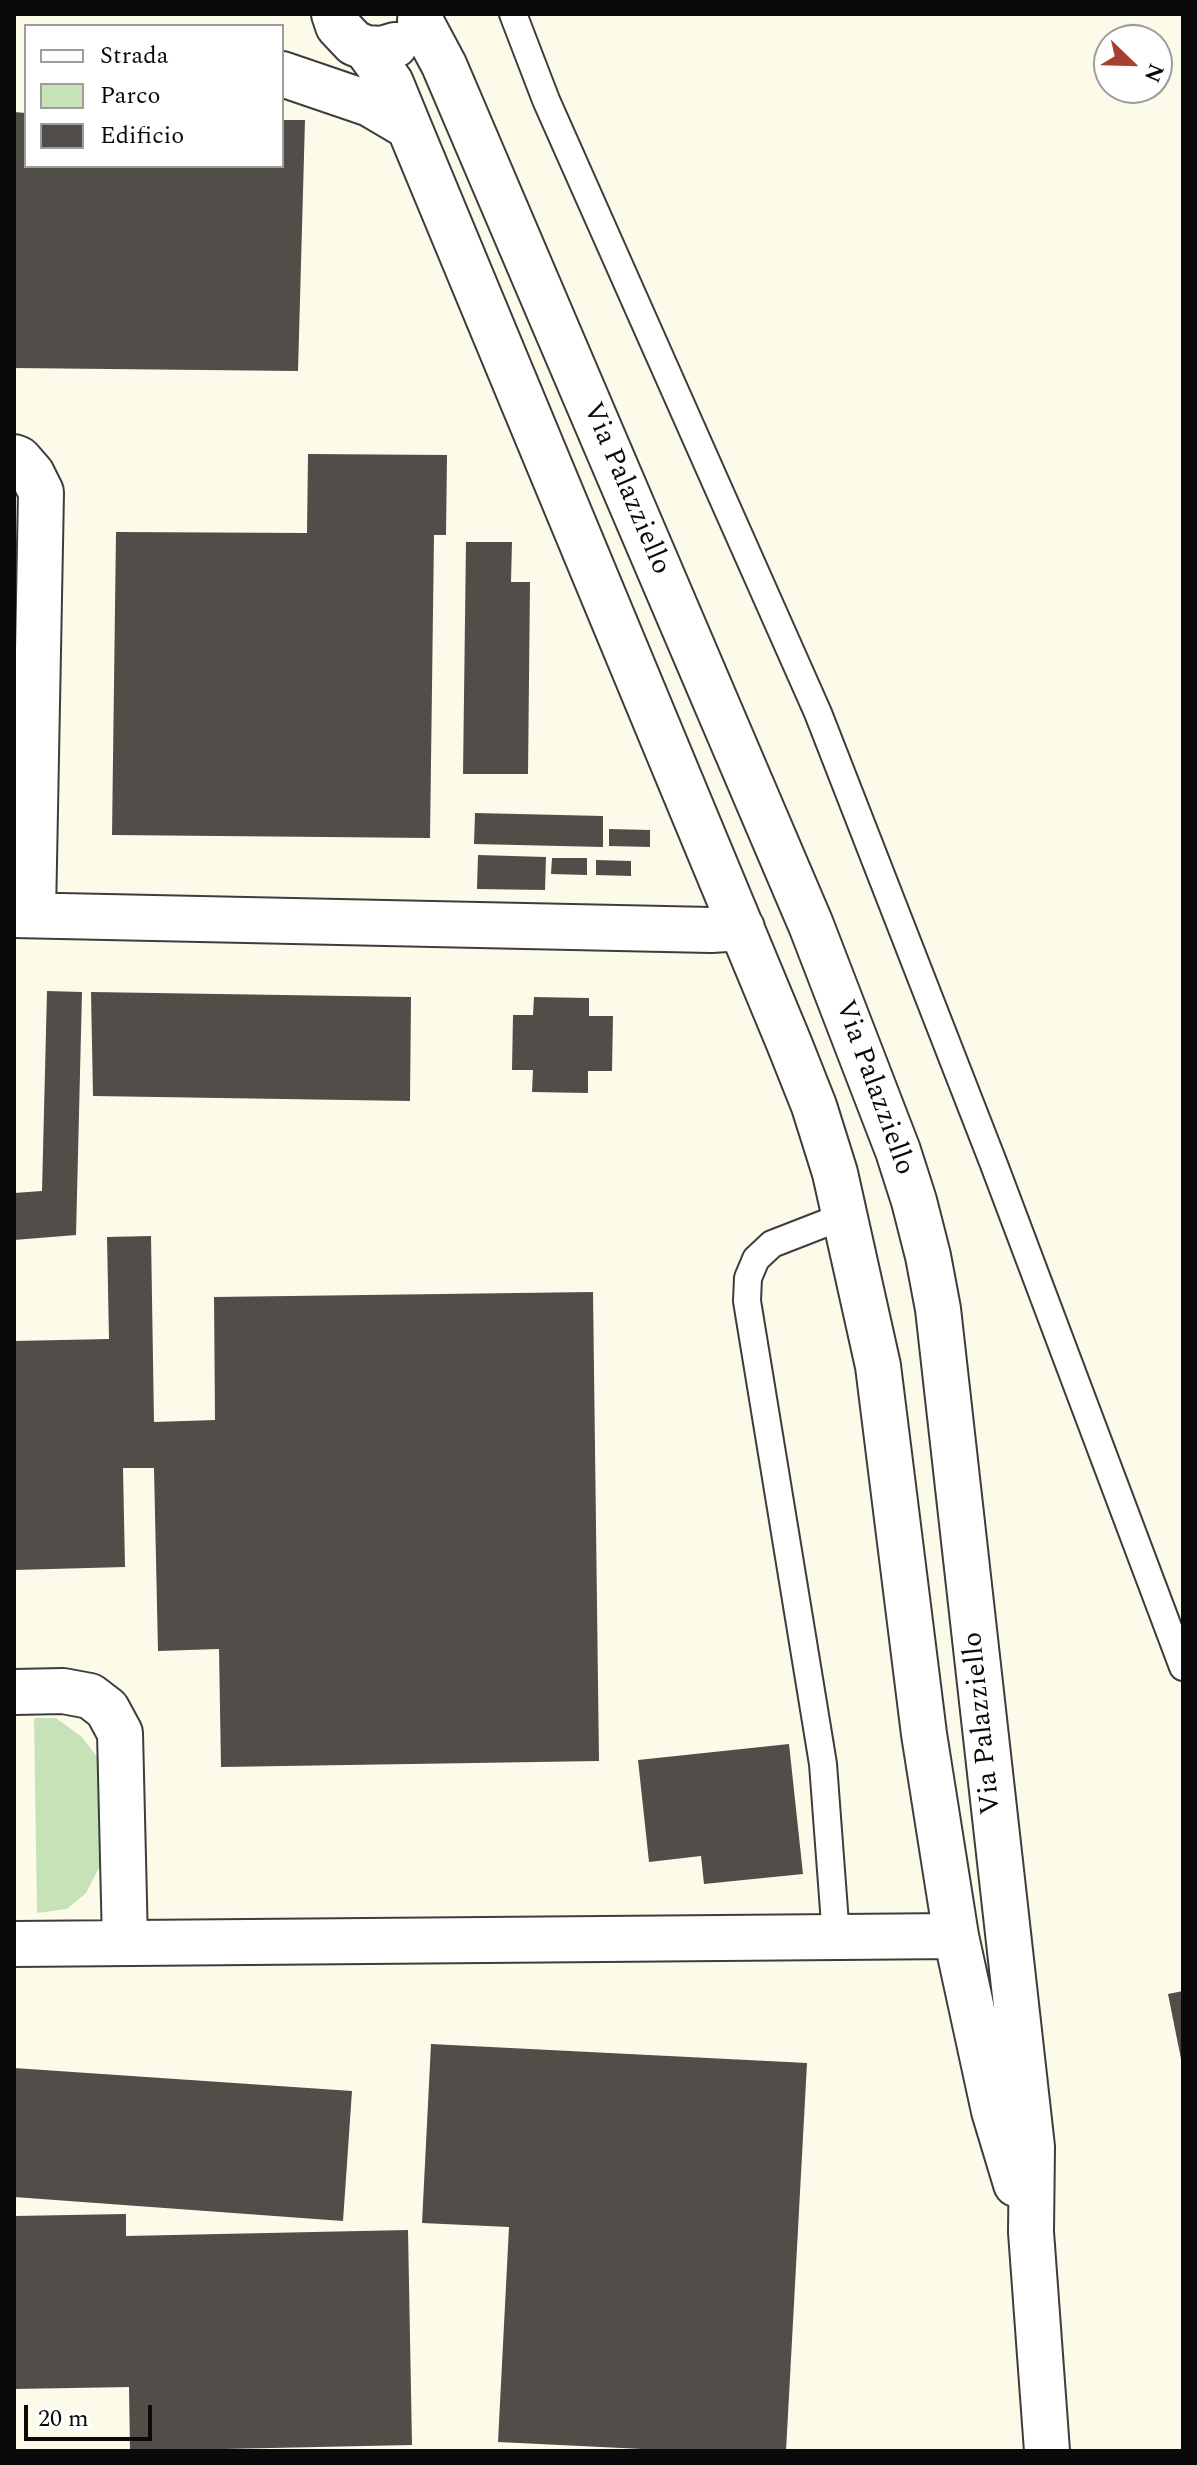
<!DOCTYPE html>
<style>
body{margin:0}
#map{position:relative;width:1197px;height:2465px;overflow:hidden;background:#fcfbe9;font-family:Spectral,serif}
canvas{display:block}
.frame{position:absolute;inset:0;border:16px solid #0a0a0a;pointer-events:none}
.legend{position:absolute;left:24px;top:24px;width:260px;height:144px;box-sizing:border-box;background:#fff;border:2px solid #9d9d9d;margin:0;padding:10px 14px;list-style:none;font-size:24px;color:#0a0a0a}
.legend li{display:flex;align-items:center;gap:16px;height:40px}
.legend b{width:40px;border:2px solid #9d9d9d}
.north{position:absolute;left:1093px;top:24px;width:80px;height:80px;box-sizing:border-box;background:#fff;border:2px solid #9d9d9d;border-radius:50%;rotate:113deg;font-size:22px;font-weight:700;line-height:32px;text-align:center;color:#0a0a0a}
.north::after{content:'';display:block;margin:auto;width:28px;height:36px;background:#a93e33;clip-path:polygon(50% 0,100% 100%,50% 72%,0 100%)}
.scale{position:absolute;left:24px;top:2405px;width:128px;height:36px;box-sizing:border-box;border:4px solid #0a0a0a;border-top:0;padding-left:10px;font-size:24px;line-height:28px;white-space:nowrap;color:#0a0a0a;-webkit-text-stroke:6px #fff;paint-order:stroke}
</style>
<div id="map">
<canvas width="1197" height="2465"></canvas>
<div class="frame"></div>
<ul class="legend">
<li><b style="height:10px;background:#fff"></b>Strada</li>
<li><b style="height:22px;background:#c7e2b7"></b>Parco</li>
<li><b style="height:22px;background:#514d48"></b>Edificio</li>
</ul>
<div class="north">N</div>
<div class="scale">20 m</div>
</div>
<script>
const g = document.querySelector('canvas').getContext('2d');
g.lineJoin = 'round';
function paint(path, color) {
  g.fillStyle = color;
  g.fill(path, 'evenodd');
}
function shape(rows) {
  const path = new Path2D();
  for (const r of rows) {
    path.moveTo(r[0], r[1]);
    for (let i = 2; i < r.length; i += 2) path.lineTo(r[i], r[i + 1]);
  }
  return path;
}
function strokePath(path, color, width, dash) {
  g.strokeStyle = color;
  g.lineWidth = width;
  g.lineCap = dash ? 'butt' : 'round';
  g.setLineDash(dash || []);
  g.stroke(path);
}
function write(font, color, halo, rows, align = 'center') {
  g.font = font + ' Spectral,serif';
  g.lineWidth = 8;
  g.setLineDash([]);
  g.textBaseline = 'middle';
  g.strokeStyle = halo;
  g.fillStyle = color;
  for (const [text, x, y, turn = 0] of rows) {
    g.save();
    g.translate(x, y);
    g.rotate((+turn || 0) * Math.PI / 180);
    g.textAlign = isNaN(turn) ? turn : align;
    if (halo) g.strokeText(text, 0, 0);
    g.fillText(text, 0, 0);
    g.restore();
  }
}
const green = shape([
 [34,1718,56,1718,82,1737,98,1758,100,1866,86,1893,67,1909,37,1913]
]);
const building = shape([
 [14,112,26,113,26,166,282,166,282,120,305,120,298,371,14,368],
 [308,454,447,455,446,535,434,535,430,838,112,835,116,532,307,533],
 [466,542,512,542,511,582,530,582,528,774,463,774],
 [475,813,603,816,603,847,474,844],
 [609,829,650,830,650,847,609,846],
 [478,855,546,857,545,890,477,889],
 [552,858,587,858,587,875,551,874],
 [596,860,631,861,631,876,596,875],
 [47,991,82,992,76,1235,14,1240,14,1193,42,1191],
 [91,992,411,997,410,1101,93,1096],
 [534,997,589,998,589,1016,613,1016,612,1071,588,1071,588,1093,532,1092,533,1070,512,1070,513,1015,533,1015],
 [151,1236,154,1422,215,1420,214,1297,593,1292,599,1761,221,1767,219,1649,158,1651,154,1468,123,1468,125,1567,14,1570,14,1341,109,1339,107,1237],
 [789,1744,803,1874,704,1884,701,1856,649,1862,638,1760],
 [1183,1991,1183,2064,1182,2064,1168,1994],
 [431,2044,807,2063,786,2451,683,2451,498,2442,509,2227,422,2223],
 [14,2068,352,2091,343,2221,14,2197],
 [126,2214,126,2236,408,2230,412,2445,130,2451,129,2387,14,2389,14,2216]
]);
const service = shape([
 [513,14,546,100,818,713,993,1162,1183,1667],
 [836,1937,823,1764,747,1301,748,1278,756,1259,772,1244,844,1216]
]);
const minor = shape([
 [334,14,338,26,354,43,366,48,382,49,395,45],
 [420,20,444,65,811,925,898,1151,914,1201,928,1256,938,1309,1032,2147,1031,2232,1047,2451],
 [366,48,391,83,409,127,789,1043,814,1106,835,1173,878,1366,924,1734,956,1936,994,2111,1016,2184],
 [282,74,370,104,409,127],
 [14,457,19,459,32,474,41,492,33,915],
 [14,915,711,930,742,928],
 [14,1692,63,1691,90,1696,107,1709,120,1733,125,1943],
 [14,1944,956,1936]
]);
const streetNames = [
 ["Via Palazziello",625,489,67],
 ["Via Palazziello",873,1088,70],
 ["Via Palazziello",984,1723,-96]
];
paint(green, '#c7e2b7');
paint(building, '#514d48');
strokePath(service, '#3d3d3d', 30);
strokePath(minor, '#3d3d3d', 48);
strokePath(service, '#fff', 26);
strokePath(minor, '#fff', 44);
write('28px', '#0a0a0a', '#fff', streetNames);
</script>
